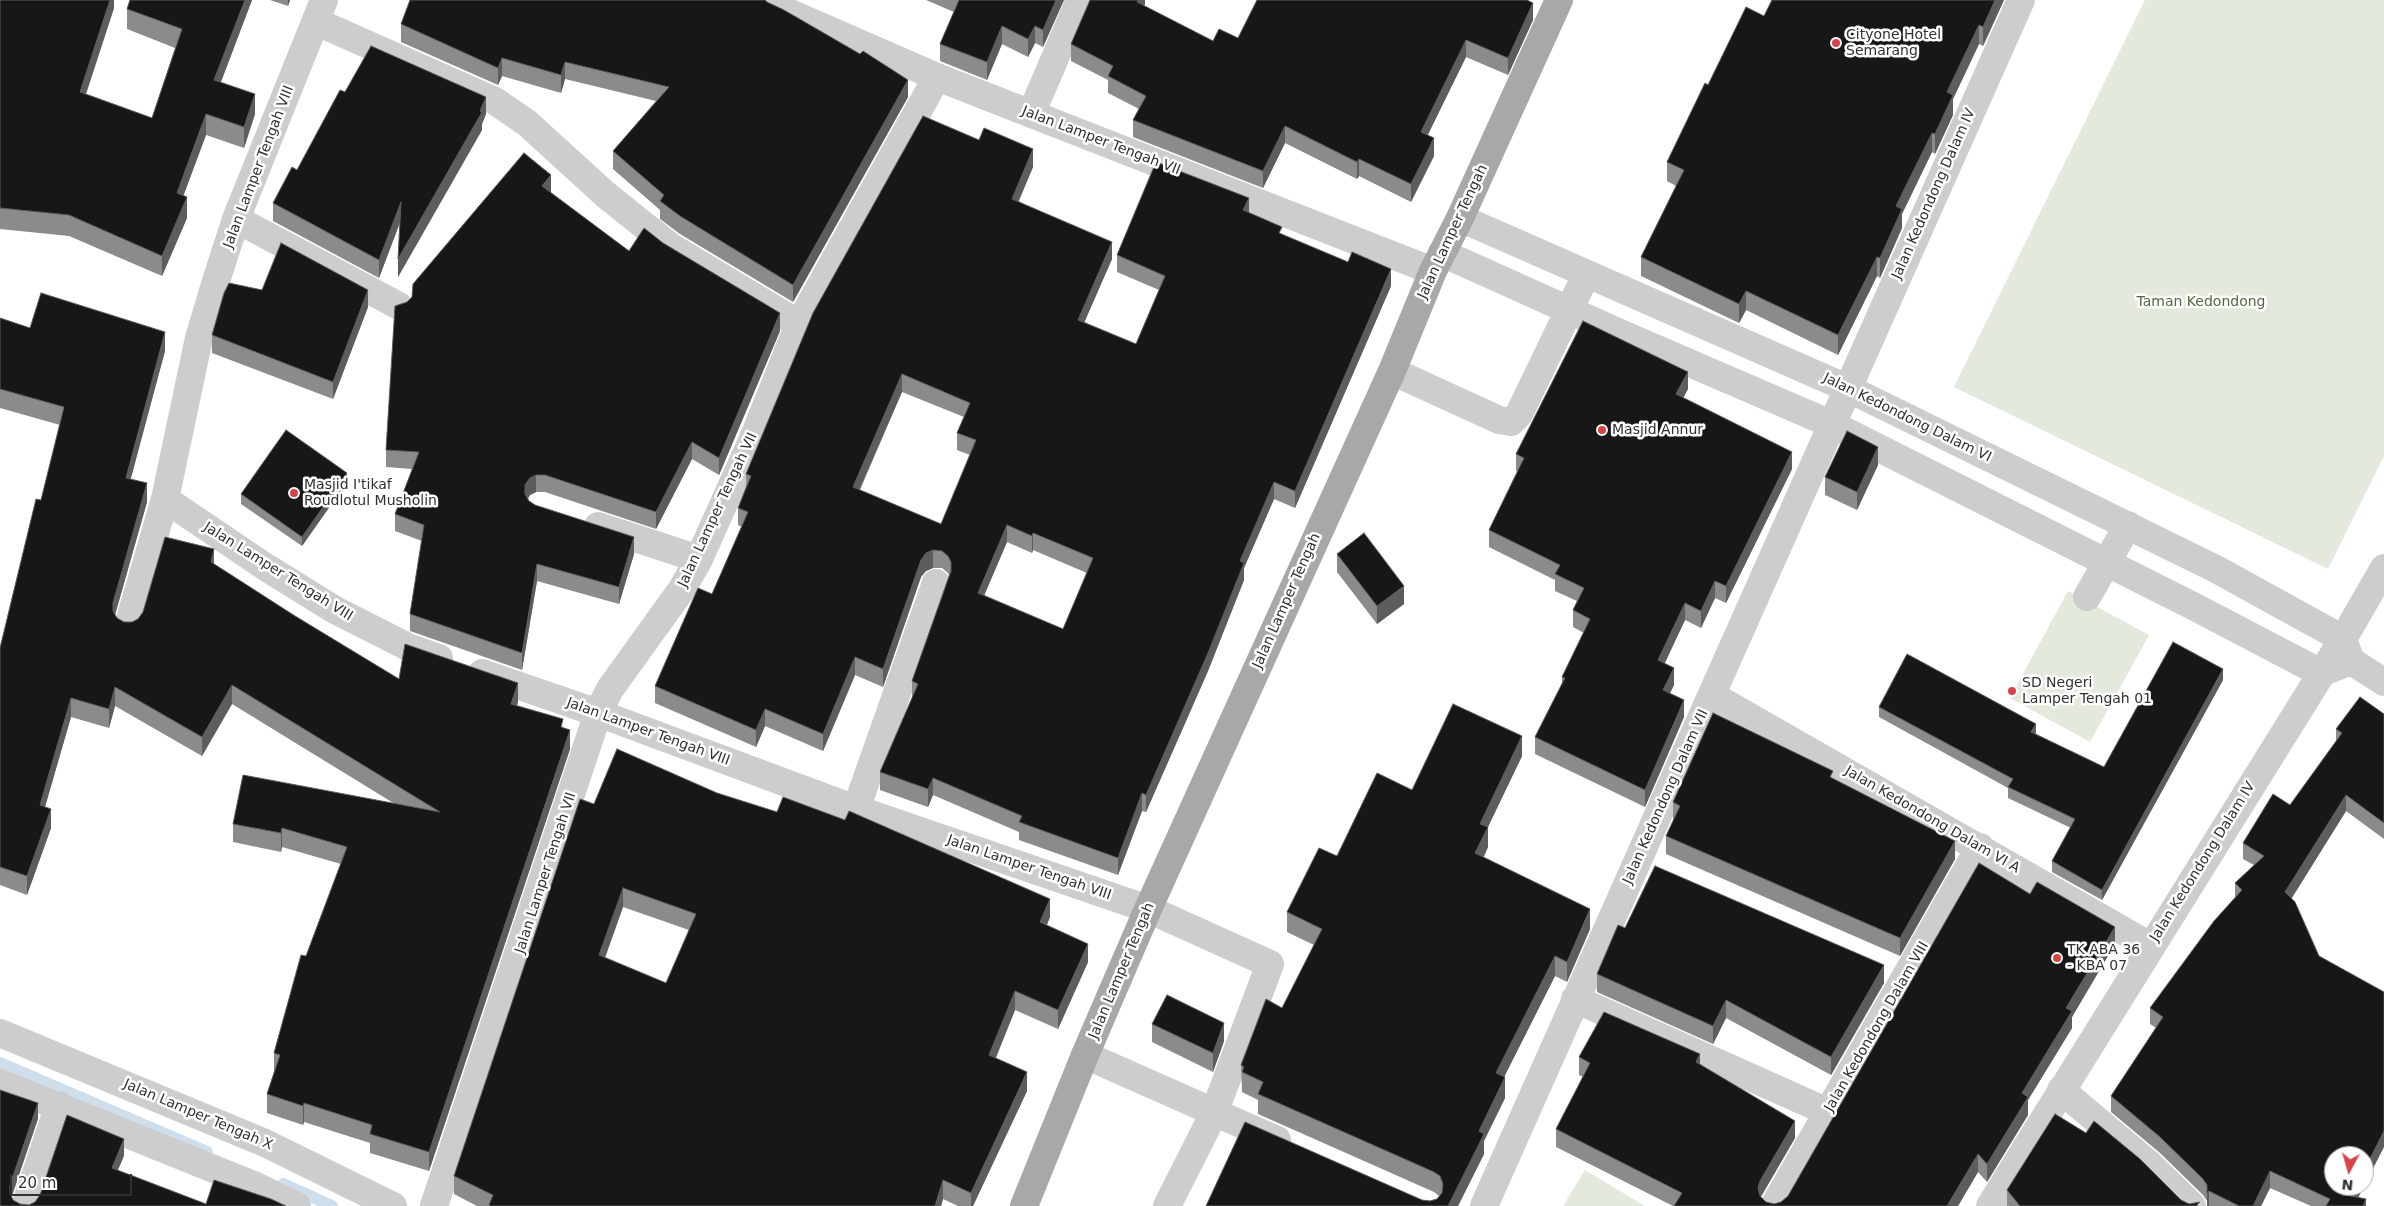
<!DOCTYPE html>
<style>
body{margin:0}
#map{position:relative;width:2384px;height:1206px;overflow:hidden;background:#fff;font-family:"DejaVu Sans",sans-serif}
canvas{display:block}
.north{position:absolute;left:2324px;top:1146px;width:50px;height:50px;box-sizing:border-box;background:#fff;border:1px solid #acacac;border-radius:50%;rotate:186deg;font-size:14px;font-weight:700;line-height:20px;text-align:center;color:#303030}
.north::after{content:'';display:block;margin:auto;width:18px;height:22px;background:#d64448;clip-path:polygon(50% 0,100% 100%,50% 72%,0 100%)}
.scale{position:absolute;left:10px;top:1174px;width:122px;height:22px;box-sizing:border-box;border:2px solid #303030;border-top:0;padding-left:6px;font-size:15px;line-height:18px;white-space:nowrap;color:#303030;-webkit-text-stroke:4px #fff;paint-order:stroke}
</style>
<div id="map">
<canvas width="2384" height="1206"></canvas>
<div class="north">N</div>
<div class="scale">20 m</div>
</div>
<script>
const g = document.querySelector('canvas').getContext('2d');
g.lineJoin = 'round';
function paint(path, color) {
  g.fillStyle = color;
  g.fill(path, 'evenodd');
}
function shape(rows) {
  const path = new Path2D();
  for (const r of rows) {
    path.moveTo(r[0], r[1]);
    for (let i = 2; i < r.length; i += 2) path.lineTo(r[i], r[i + 1]);
  }
  return path;
}
function strokePath(path, color, width, dash) {
  g.strokeStyle = color;
  g.lineWidth = width;
  g.lineCap = dash ? 'butt' : 'round';
  g.setLineDash(dash || []);
  g.stroke(path);
}
function write(font, color, halo, rows, align = 'center') {
  g.font = font + ' "DejaVu Sans",sans-serif';
  g.lineWidth = 5;
  g.setLineDash([]);
  g.textBaseline = 'middle';
  g.strokeStyle = halo;
  g.fillStyle = color;
  for (const [text, x, y, turn = 0] of rows) {
    g.save();
    g.translate(x, y);
    g.rotate((+turn || 0) * Math.PI / 180);
    g.textAlign = isNaN(turn) ? turn : align;
    if (halo) g.strokeText(text, 0, 0);
    g.fillText(text, 0, 0);
    g.restore();
  }
}
const green = shape([
 [2145,0,2384,0,2384,456,2328,569,1954,387],
 [2068,591,2149,635,2090,742,2010,698],
 [1585,1170,1645,1206,1563,1206]
]);
const stream = shape([
 [0,1063,207,1152],
 [283,1184,332,1206]
]);
const minor = shape([
 [324,0,236,219,216,281,199,338,165,499,264,566,335,610,410,648,439,658],
 [774,6,937,77,1433,271],
 [317,22,495,101,527,123,606,195,671,247,799,324],
 [1031,114,1080,0],
 [1460,218,1847,388,2216,569,2343,639,2351,661,2384,682],
 [236,219,399,306],
 [1442,253,1620,333,1831,424,2195,607,2321,673,2351,661],
 [1392,371,1499,420,1511,422,1519,414,1586,275],
 [598,526,699,559],
 [2087,597,2128,525],
 [128,626,165,499],
 [482,673,598,713,856,809,1148,909,1270,964,1214,1113,1167,1206],
 [1713,696,2150,946],
 [856,809,936,583],
 [1575,999,1828,1112],
 [0,1033,265,1143,393,1206],
 [1085,1055,1277,1140],
 [0,1083,256,1186,297,1206],
 [2061,1090,2150,1165,2192,1206],
 [25,1206,59,1105],
 [434,1206,598,713,610,689,682,589,699,559,755,434,799,324,937,77],
 [1484,1206,2021,0],
 [1774,1206,1980,847],
 [1990,1206,2343,639,2384,568]
]);
const major = shape([
 [1024,1206,1085,1055,1148,909,1392,371,1433,271,1460,218,1559,0]
]);
const wall = shape([
 [0,0,114,0,114,8,86,94,152,118,175,48,127,29,127,9,130,0,252,0,221,82,255,114,244,148,206,135,183,196,187,218,162,276,69,236,0,229],
 [270,0,290,0,288,6],
 [926,0,1064,0,1043,47,1035,43,1028,57,1002,44,987,80,940,61,940,44,954,12],
 [1145,0,1144,6,1213,41,1238,38,1533,20,1508,75,1466,57,1427,135,1434,156,1411,202,1359,176,1357,179,1285,143,1263,188,1133,137,1133,120,1139,109,1108,93,1108,80,1071,61,1071,44],
 [1772,0,2004,0,1983,46,1979,44,1953,99,1953,115,1935,154,1932,152,1902,214,1902,228,1880,278,1877,276,1838,355,1746,310,1739,323,1641,276,1641,257,1676,186,1667,181,1667,162,1708,85,1764,16],
 [767,2,908,97,793,302,680,234,660,219,660,210,613,169,613,151,656,101,565,79,561,93,502,76,498,85,401,42,401,24],
 [345,92,486,114,482,124,482,130,398,277,400,223,379,278,273,221,273,203,297,170],
 [979,140,1033,167,1019,201,1112,259,1084,322,1136,344,1159,290,1117,272,1117,255,1249,213,1282,234,1391,286,1295,508,1274,499,1244,568,1244,580,1208,671,1146,812,1142,811,1118,875,1019,840,1019,832,933,795,928,807,880,790,880,772,912,699,912,681,949,575,948,573,942,568,933,568,926,571,921,577,883,687,855,675,823,751,765,726,756,747,655,703,655,686,712,594,742,527,738,525,738,508,746,486,746,474],
 [902,392,964,417,957,433,957,450,970,455,941,524,860,490],
 [1007,542,1032,553,1033,550,1087,573,1063,629,984,595],
 [550,192,629,251,663,243,780,331,719,475,692,459,656,529,545,492,536,492,530,495,528,499,529,501,535,505,634,554,619,604,537,581,522,670,410,631,410,614,422,541,395,531,395,514,412,469,386,467,386,450,407,302,412,297,551,192],
 [262,290,368,307,333,399,212,353,212,335],
 [0,318,30,328,165,351,130,479,147,502,115,615,117,618,124,622,132,622,138,619,214,564,295,616,399,679,518,702,517,706,563,727,570,749,429,1171,370,1153,370,1143,304,1122,303,1125,267,1113,267,1094,274,1072,274,1053,306,956,341,864,282,847,281,852,233,842,233,824,395,804,232,704,202,756,115,706,109,728,71,717,45,807,51,828,27,895,0,885,0,648,41,500,60,425,0,408],
 [1688,389,1683,398,1792,469,1726,603,1715,598,1701,628,1685,620,1665,663,1674,685,1670,693,1684,717,1645,807,1535,754,1535,737,1562,683,1562,677,1584,633,1573,627,1573,610,1577,601,1555,591,1555,580,1489,547,1489,530,1518,472,1516,471,1516,454],
 [1878,465,1857,510,1825,495,1825,477],
 [347,482,302,546,241,504,241,494],
 [1337,554,1404,604,1377,624,1337,572],
 [2223,680,2102,900,2052,872,2052,861,2071,828,2008,798,2008,788,1879,717,1879,707,2036,734,2104,767],
 [2384,714,2384,839,2346,811,2291,899,2359,1197,2366,1206,2311,1206,2270,1188,2261,1206,2207,1206,2207,1201,2203,1195,2160,1153,2111,1112,2111,1096,2156,1028,2150,1024,2150,1008,2235,898,2235,883,2254,865,2243,859,2243,843,2290,805,2336,741,2336,729],
 [1522,756,1488,827,1488,847,1484,857,1590,929,1567,982,1555,976,1504,1077,1505,1098,1484,1141,1484,1154,1458,1206,1206,1206,1422,1200,1430,1201,1437,1199,1439,1196,1434,1192,1258,1114,1258,1100,1242,1092,1241,1065,1282,1008,1314,945,1287,932,1287,912,1337,856,1412,790],
 [1833,779,1955,859,1900,956,1666,854,1666,836,1673,821,1673,802],
 [717,793,1050,917,1047,925,1088,962,1058,1029,1015,1010,996,1058,1027,1091,973,1206,958,1206,943,1199,941,1206,477,1206,454,1194,454,1176,594,804],
 [623,907,689,930,666,983,605,958],
 [2030,894,2115,944,2072,1017,2072,1028,2028,1100,2028,1115,1987,1182,1978,1172,1958,1206,1673,1206,1556,1147,1556,1129,1583,1077,1579,1075,1579,1057,1700,1064,1795,1138,1761,1197,1766,1202,1774,1204,1781,1202,1788,1196],
 [1625,928,1884,983,1831,1075,1726,1018,1713,1044,1597,992,1597,974],
 [1152,1024,1224,1041,1213,1072,1152,1042],
 [2007,1190,2181,1200,2189,1204,2200,1206,2007,1206]
]);
const shadedWall = shape([
 [110,0,114,0,114,8,80,112,80,92],
 [245,0,252,0,214,100,214,80],
 [288,0,290,0,288,6],
 [1056,0,1064,0,1043,47,1043,30],
 [1138,0,1145,0,1145,4,1137,19,1137,2],
 [1995,0,2004,0,1983,46,1983,27],
 [1533,3,1533,20,1508,75,1508,58],
 [1979,25,1979,44,1953,99,1953,115,1935,154,1935,134,1947,92],
 [1002,26,1002,44,987,80,987,62],
 [1035,26,1035,43,1028,57,1028,39],
 [1466,40,1466,57,1421,149,1421,132],
 [502,58,502,76,498,85,498,68],
 [565,62,565,79,561,93,561,75],
 [908,80,908,97,793,302,793,285],
 [255,94,255,114,244,148,244,127],
 [486,97,486,114,482,124,482,130,398,277,398,259,480,111],
 [206,114,206,135,177,213,177,193],
 [1285,126,1285,143,1263,188,1263,171],
 [1932,133,1932,152,1902,214,1902,228,1880,278,1880,258,1896,206],
 [1434,138,1434,156,1411,202,1411,184],
 [1033,149,1033,167,1012,216,1012,199],
 [1359,159,1359,176,1357,179,1357,162],
 [551,175,551,192,542,203,542,186],
 [187,197,187,218,162,276,162,256],
 [1249,198,1249,216,1243,210],
 [401,202,401,219,379,278,379,260],
 [1112,242,1112,259,1078,337,1078,320],
 [1877,257,1877,276,1838,355,1838,335],
 [1391,269,1391,286,1295,508,1295,491],
 [368,290,368,307,333,399,333,382],
 [1746,291,1746,310,1739,323,1739,304],
 [780,313,780,331,719,475,719,458],
 [165,332,165,351,126,497,126,478],
 [1688,372,1688,389,1676,411,1676,394],
 [902,374,902,392,853,504,853,487],
 [692,442,692,459,656,529,656,512],
 [1878,447,1878,465,1857,510,1857,492],
 [1792,452,1792,469,1726,603,1726,586],
 [347,473,347,482,302,546,302,537],
 [536,475,536,492,530,495,525,502,525,511,525,485,530,478],
 [1274,482,1274,499,1244,568,1244,580,1208,671,1146,812,1146,795,1240,561],
 [147,483,147,502,113,622,113,603],
 [1007,525,1007,542,978,610,978,593],
 [1033,533,1033,550,1032,553,1032,536],
 [634,537,634,554,619,604,619,587],
 [214,549,214,568,211,562],
 [933,550,933,568,926,571,921,577,883,687,883,669,921,560,926,553],
 [537,564,537,581,522,670,522,653],
 [1715,581,1715,598,1701,628,1701,611],
 [1404,586,1404,604,1377,624,1377,606],
 [1685,603,1685,620,1658,677,1658,660],
 [855,657,855,675,823,751,823,734],
 [1674,668,1674,685,1663,707,1663,690],
 [2223,669,2223,680,2102,900,2102,890],
 [518,683,518,702,511,723,511,704],
 [232,685,232,704,202,756,202,737],
 [115,687,115,706,109,728,109,709],
 [71,698,71,717,40,824,40,805],
 [1684,700,1684,717,1645,807,1645,790],
 [765,709,765,726,756,747,756,730],
 [2036,724,2036,735,2031,732],
 [570,730,570,749,429,1171,429,1152],
 [1522,736,1522,756,1484,835,1488,827,1488,847,1475,873,1475,853,1480,824],
 [933,778,933,795,928,807,928,789],
 [1142,793,1142,811,1118,875,1118,858],
 [2346,795,2346,811,2285,909,2285,892],
 [51,809,51,828,27,895,27,876],
 [282,828,282,847,281,852,281,833],
 [1955,841,1955,859,1900,956,1900,938],
 [623,888,623,907,599,974,599,955],
 [1050,899,1050,917,1040,941,1040,922],
 [1590,909,1590,929,1567,982,1567,962],
 [2115,927,2115,944,2072,1017,2072,1028,2028,1100,2028,1115,1987,1182,1987,1164,2022,1093,2066,1008],
 [1088,944,1088,962,1058,1029,1058,1010],
 [1555,956,1555,976,1496,1093,1496,1073],
 [1884,965,1884,983,1831,1075,1831,1057],
 [1015,991,1015,1010,989,1074,989,1055],
 [1726,1000,1726,1018,1713,1044,1713,1026],
 [1224,1023,1224,1041,1213,1072,1213,1053],
 [1700,1054,1700,1072,1696,1062],
 [1027,1072,1027,1091,973,1206,971,1206,971,1193],
 [1505,1077,1505,1098,1484,1141,1484,1154,1458,1206,1448,1206,1479,1131],
 [38,1103,38,1119,10,1202,10,1185],
 [304,1103,304,1122,303,1125,303,1106],
 [1795,1121,1795,1138,1760,1198,1758,1188,1760,1181],
 [2384,1131,2384,1147,2354,1206,2351,1196,2356,1186,2364,1186,2364,1171],
 [124,1139,124,1156,112,1184,112,1168],
 [1978,1154,1978,1172,1958,1206,1947,1206],
 [2270,1171,2270,1188,2261,1206,2253,1206],
 [943,1180,943,1199,941,1206,935,1206],
 [2209,1191,2209,1206,2207,1206,2207,1193],
 [2366,1199,2366,1206,2363,1206]
]);
const building = shape([
 [0,0,110,0,80,92,152,118,182,29,127,9,130,0,245,0,214,80,255,94,244,127,206,114,177,193,187,197,162,256,69,215,0,208,0,0],
 [410,0,765,0,767,2,784,10,860,54,863,51,908,80,793,285,680,216,660,201,664,195,613,151,669,87,565,62,561,75,502,58,498,68,401,24,410,0],
 [959,0,1056,0,1043,30,1035,26,1028,39,1002,26,987,62,940,44,959,0],
 [1090,0,1138,0,1137,2,1213,41,1219,29,1238,38,1257,0,1527,0,1533,3,1508,58,1466,40,1421,132,1434,138,1411,184,1359,159,1357,162,1285,126,1263,171,1133,120,1146,96,1108,76,1113,66,1071,44,1090,0],
 [1772,0,1995,0,1983,27,1979,25,1947,92,1953,95,1935,134,1932,133,1896,206,1902,209,1880,258,1877,257,1838,335,1746,291,1739,304,1641,257,1684,170,1667,162,1705,83,1708,85,1746,7,1764,16,1772,0],
 [371,46,486,97,480,111,482,112,398,259,401,202,379,260,273,203,292,167,297,170,340,90,345,92,371,46],
 [923,116,979,140,984,128,1033,149,1012,199,1112,242,1078,320,1136,344,1165,276,1117,255,1156,162,1249,198,1243,210,1282,227,1279,233,1348,262,1352,252,1391,269,1295,491,1274,482,1240,561,1244,563,1208,653,1146,795,1142,793,1118,858,1019,822,1022,816,933,778,928,789,880,772,918,684,912,681,951,571,951,562,948,556,942,551,933,550,926,553,921,560,883,669,855,657,823,734,765,709,756,730,655,686,698,588,712,594,748,512,738,508,751,476,746,474,813,313,923,116],
 [902,374,970,403,957,433,976,440,941,524,853,487,902,374],
 [1007,525,1032,536,1033,533,1093,558,1063,629,978,593,1007,525],
 [524,153,551,175,542,186,629,251,644,228,663,243,780,313,719,458,692,442,656,512,545,475,536,475,530,478,525,485,525,494,529,501,535,505,634,537,619,587,537,564,522,653,410,614,424,525,395,514,419,452,386,450,395,306,407,302,412,297,413,284,524,153],
 [281,243,368,290,333,382,212,335,224,293,229,283,262,290,281,243],
 [41,293,165,332,126,478,147,483,113,603,113,611,117,618,124,622,132,622,138,619,143,612,165,537,214,549,211,562,295,616,399,679,405,644,518,683,511,704,563,719,561,727,570,730,429,1152,370,1134,372,1125,304,1103,303,1106,267,1094,280,1055,274,1053,301,955,306,956,347,847,282,828,281,833,233,824,243,775,440,812,232,685,202,737,115,687,109,709,71,698,40,805,51,809,27,876,0,867,0,648,36,499,41,500,64,407,0,389,0,318,30,328,41,293],
 [1583,321,1688,372,1676,394,1792,452,1726,586,1715,581,1701,611,1685,603,1658,660,1674,668,1663,690,1684,700,1645,790,1535,737,1565,678,1562,677,1590,619,1573,610,1584,588,1555,574,1560,565,1489,530,1524,458,1516,454,1583,321],
 [286,430,347,473,302,537,241,494,286,430],
 [1847,431,1878,447,1857,492,1825,477,1847,431],
 [1364,533,1404,586,1377,606,1337,554,1364,533],
 [2173,642,2223,669,2102,890,2052,861,2075,819,2008,787,2013,779,1879,707,1907,654,2036,724,2031,732,2104,767,2173,642],
 [2360,697,2384,714,2384,823,2346,795,2285,892,2295,902,2319,956,2384,992,2384,1131,2364,1171,2364,1156,2334,1156,2334,1186,2356,1186,2351,1196,2366,1199,2363,1206,2326,1206,2330,1199,2270,1171,2253,1206,2239,1206,2209,1191,2207,1193,2207,1185,2203,1179,2160,1137,2111,1096,2163,1017,2150,1008,2214,921,2242,890,2235,883,2264,856,2243,843,2273,794,2290,805,2342,733,2336,729,2360,697],
 [1453,704,1522,736,1480,824,1488,827,1475,853,1590,909,1567,962,1555,956,1496,1073,1505,1077,1479,1131,1484,1134,1448,1206,1206,1206,1245,1122,1422,1200,1430,1201,1437,1199,1442,1193,1443,1184,1440,1176,1434,1172,1258,1094,1263,1082,1242,1072,1244,1067,1241,1065,1266,999,1282,1008,1322,929,1287,912,1319,848,1337,856,1377,773,1412,790,1453,704],
 [1713,713,1833,771,1830,777,1955,841,1900,938,1666,836,1680,806,1673,802,1713,713],
 [617,749,717,793,777,812,783,797,845,820,849,811,1050,899,1040,922,1088,944,1058,1010,1015,991,989,1055,1027,1072,971,1193,943,1180,935,1206,490,1206,489,1205,493,1195,454,1176,580,799,594,804,617,749],
 [623,888,696,914,666,983,599,955,623,888],
 [1979,863,2030,894,2037,882,2115,927,2066,1008,2072,1011,2022,1093,2028,1097,1987,1164,1978,1154,1947,1206,1674,1206,1682,1193,1556,1129,1590,1063,1579,1057,1604,1012,1700,1054,1696,1062,1795,1121,1760,1181,1758,1188,1760,1196,1766,1202,1774,1204,1781,1202,1788,1196,1979,863],
 [1655,866,1884,965,1831,1057,1726,1000,1713,1026,1597,974,1618,925,1625,928,1655,866],
 [1167,995,1224,1023,1213,1053,1152,1024,1167,995],
 [0,1090,38,1103,10,1185,10,1193,13,1200,20,1204,29,1205,35,1202,40,1195,67,1115,124,1139,112,1168,206,1204,214,1180,271,1199,286,1206,0,1206,0,1090],
 [2055,1114,2086,1133,2094,1121,2140,1159,2181,1200,2189,1204,2200,1202,2196,1206,2020,1206,2007,1190,2055,1114]
]);
const markers = [
 [1836,43,5,"#d64448"],
 [1602,430,5,"#d64448"],
 [294,493,5,"#d64448"],
 [2012,691,5,"#d64448"],
 [2057,958,5,"#d64448"]
];
const poiNames = [
 ["Cityone Hotel",1846,35],
 ["Semarang",1846,51],
 ["Masjid Annur",1612,430],
 ["Masjid I'tikaf",304,485],
 ["Roudlotul Musholin",304,501],
 ["SD Negeri",2022,683],
 ["Lamper Tengah 01",2022,699],
 ["TK ABA 36",2067,950],
 ["- KBA 07",2067,966]
];
const streetNames = [
 ["Jalan Lamper Tengah VII",1101,141,21],
 ["Jalan Lamper Tengah VIII",259,167,-69],
 ["Jalan Kedondong Dalam IV",1934,194,-66],
 ["Jalan Lamper Tengah",1453,232,-65],
 ["Jalan Kedondong Dalam VI",1907,418,26],
 ["Jalan Lamper Tengah VII",718,510,-65],
 ["Jalan Lamper Tengah VIII",278,572,32],
 ["Jalan Lamper Tengah",1287,601,-66],
 ["Jalan Lamper Tengah VIII",648,732,20],
 ["Jalan Kedondong Dalam VII",1666,797,-66],
 ["Jalan Kedondong Dalam VI A",1932,820,30],
 ["Jalan Kedondong Dalam IV",2203,862,-58],
 ["Jalan Lamper Tengah VIII",1029,868,19],
 ["Jalan Lamper Tengah VII",546,873,-72],
 ["Jalan Lamper Tengah",1122,971,-67],
 ["Jalan Kedondong Dalam VIII",1877,1027,-60],
 ["Jalan Lamper Tengah X",198,1115,23]
];
const parkNames = [
 ["Taman Kedondong",2201,302]
];
paint(green, '#e3e9dd');
strokePath(stream, '#cedeea', 12);
strokePath(minor, '#cdcdcd', 28);
strokePath(major, '#a8a8a8', 28);
paint(wall, '#8b8b8b');
paint(shadedWall, '#5d5d5d');
paint(building, '#171717');
strokePath(building, '#5d5d5d', 1);
for (const [x, y, r, color] of markers) {
  const dot = new Path2D();
  dot.arc(x, y, r, 0, 2 * Math.PI);
  g.fillStyle = color;
  g.fill(dot);
  strokePath(dot, '#fff', 2);
}
write('14px', '#303030', '#fff', poiNames, 'left');
write('14px', '#303030', '#fff', streetNames);
write('14px', '#526841', '#fff', parkNames);
</script>
